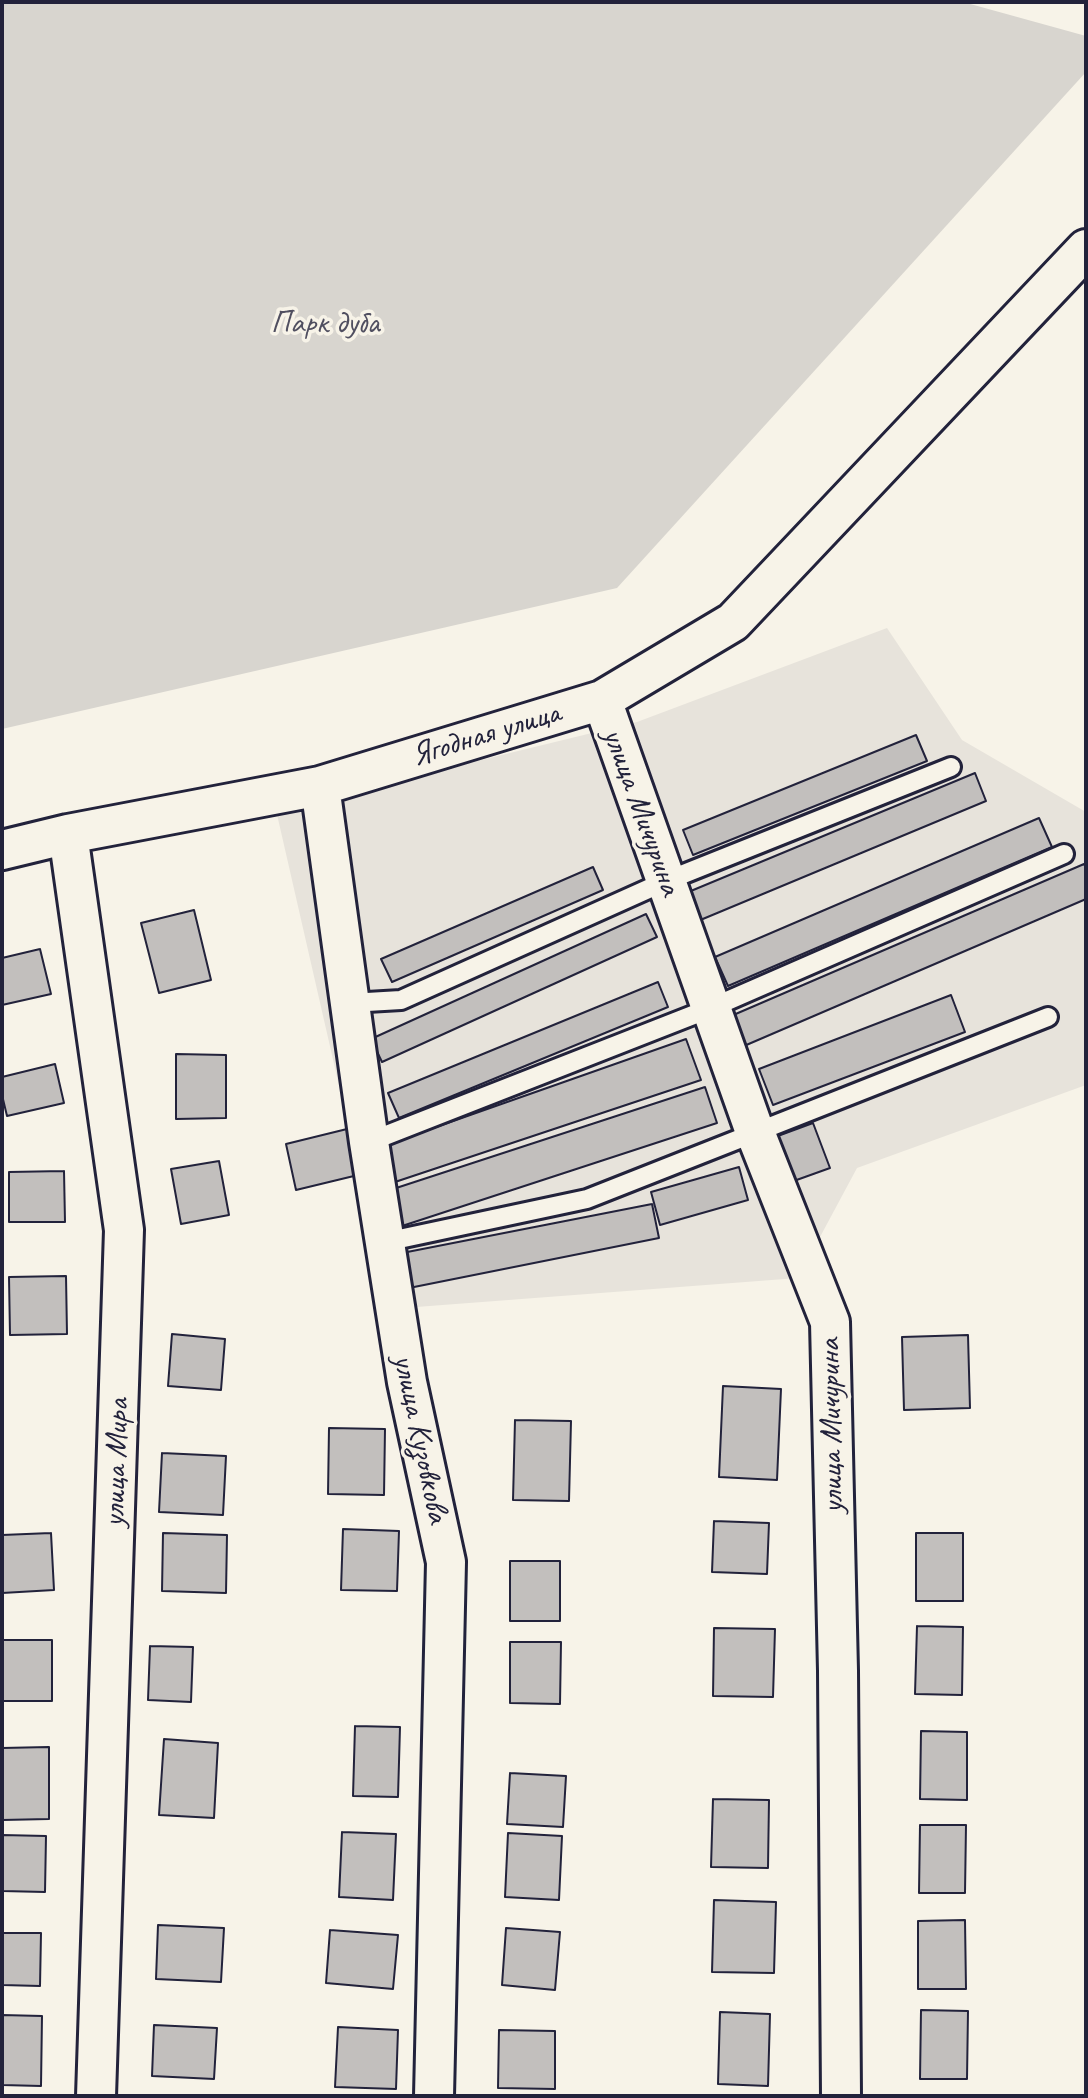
<!DOCTYPE html>
<meta charset="utf-8">
<style>
body{margin:0}
#map{position:relative;width:1088px;height:2098px;overflow:hidden;background:#f7f3e8;font-family:Caveat,sans-serif}
canvas{display:block}
.frame{position:absolute;inset:0;border:4px solid #22223b;pointer-events:none}
</style>
<div id="map">
<canvas width="1088" height="2098"></canvas>
<div class="frame"></div>
</div>
<script>
const g = document.querySelector('canvas').getContext('2d');
g.lineJoin = 'round';
function paint(path, color) {
  g.fillStyle = color;
  g.fill(path, 'evenodd');
}
function shape(rows) {
  const path = new Path2D();
  for (const r of rows) {
    path.moveTo(r[0], r[1]);
    for (let i = 2; i < r.length; i += 2) path.lineTo(r[i], r[i + 1]);
  }
  return path;
}
function strokePath(path, color, width, dash) {
  g.strokeStyle = color;
  g.lineWidth = width;
  g.lineCap = dash ? 'butt' : 'round';
  g.setLineDash(dash || []);
  g.stroke(path);
}
function write(font, color, halo, rows, align = 'center') {
  g.font = font + ' Caveat,sans-serif';
  g.lineWidth = 7;
  g.setLineDash([]);
  g.textBaseline = 'middle';
  g.strokeStyle = halo;
  g.fillStyle = color;
  for (const [text, x, y, turn = 0] of rows) {
    g.save();
    g.translate(x, y);
    g.rotate((+turn || 0) * Math.PI / 180);
    g.textAlign = isNaN(turn) ? turn : align;
    if (halo) g.strokeText(text, 0, 0);
    g.fillText(text, 0, 0);
    g.restore();
  }
}
const built = shape([
 [887,628,962,740,1086,812,1086,1085,857,1168,798,1278,390,1309,276,810,637,722]
]);
const green = shape([
 [2,2,963,2,1086,36,1086,72,617,588,2,729]
]);
const building = shape([
 [916,735,927,761,693,855,683,830,916,735],
 [975,773,986,801,698,921,686,893,975,773],
 [1039,818,1052,847,728,986,715,957,1039,818],
 [1084,864,1086,868,1086,899,744,1046,731,1016,1084,864],
 [593,867,603,890,392,982,381,959,593,867],
 [194,910,211,980,159,993,141,923,194,910],
 [646,914,657,937,382,1062,371,1039,646,914],
 [40,949,51,994,2,1005,2,958,40,949],
 [658,982,668,1007,399,1118,388,1093,658,982],
 [951,995,965,1032,773,1105,759,1069,951,995],
 [686,1039,701,1080,395,1182,385,1145,686,1039],
 [176,1054,226,1055,226,1118,176,1119,176,1054],
 [55,1064,64,1103,7,1116,2,1095,2,1077,55,1064],
 [705,1087,717,1123,399,1227,387,1191,705,1087],
 [813,1123,830,1168,791,1182,775,1137,813,1123],
 [347,1129,358,1175,296,1190,286,1144,347,1129],
 [219,1161,229,1215,181,1224,171,1169,219,1161],
 [739,1167,748,1200,660,1225,651,1192,739,1167],
 [64,1171,65,1222,9,1222,9,1172,64,1171],
 [652,1204,659,1238,404,1289,397,1254,652,1204],
 [66,1276,67,1334,10,1335,9,1277,66,1276],
 [172,1334,225,1339,221,1390,168,1386,172,1334],
 [968,1335,970,1408,904,1410,902,1337,968,1335],
 [723,1386,781,1389,777,1480,719,1477,723,1386],
 [515,1420,571,1421,569,1501,513,1500,515,1420],
 [329,1428,385,1429,384,1495,328,1494,329,1428],
 [162,1453,226,1456,223,1515,159,1512,162,1453],
 [714,1521,769,1523,767,1574,712,1572,714,1521],
 [343,1529,399,1531,397,1591,341,1590,343,1529],
 [51,1533,54,1590,2,1593,2,1535,51,1533],
 [163,1533,227,1535,226,1593,162,1591,163,1533],
 [916,1533,963,1533,963,1601,916,1601,916,1533],
 [510,1561,560,1561,560,1621,510,1621,510,1561],
 [917,1626,963,1627,962,1695,915,1694,917,1626],
 [714,1628,775,1629,773,1697,713,1696,714,1628],
 [2,1640,52,1640,52,1701,2,1701,2,1640],
 [510,1642,561,1642,560,1704,510,1703,510,1642],
 [150,1646,193,1647,191,1702,148,1700,150,1646],
 [355,1726,400,1727,398,1797,353,1796,355,1726],
 [921,1731,967,1732,967,1800,920,1799,921,1731],
 [164,1739,218,1743,214,1818,159,1815,164,1739],
 [49,1747,49,1819,2,1820,2,1748,49,1747],
 [510,1773,566,1776,563,1827,507,1824,510,1773],
 [713,1799,769,1800,768,1868,711,1867,713,1799],
 [920,1825,966,1825,965,1893,919,1893,920,1825],
 [342,1832,396,1834,393,1900,339,1897,342,1832],
 [508,1833,562,1836,559,1900,505,1897,508,1833],
 [2,1835,46,1836,45,1892,2,1891,2,1835],
 [714,1900,776,1902,774,1973,712,1972,714,1900],
 [965,1920,966,1989,918,1989,918,1921,965,1920],
 [158,1925,224,1928,221,1982,156,1979,158,1925],
 [506,1928,560,1932,555,1990,502,1985,506,1928],
 [330,1930,398,1935,393,1989,326,1983,330,1930],
 [2,1933,41,1933,40,1986,2,1985,2,1933],
 [921,2010,968,2011,967,2079,920,2079,921,2010],
 [720,2012,770,2014,768,2086,718,2084,720,2012],
 [2,2015,42,2016,41,2086,2,2085,2,2015],
 [154,2025,217,2028,214,2079,152,2076,154,2025],
 [338,2027,398,2030,396,2089,335,2087,338,2027],
 [499,2030,555,2031,555,2089,498,2088,499,2030]
]);
const service = shape([
 [350,1003,401,1000,666,881,951,767],
 [369,1142,711,1008,1064,854],
 [385,1242,587,1199,1048,1017]
]);
const minor = shape([
 [602,700,755,1132,830,1322,838,1671,841,2096],
 [320,786,369,1142,407,1382,446,1562,434,2096],
 [68,834,124,1230,96,2096],
 [2,850,68,834,320,786,602,700,733,622,1086,249]
]);
const parkNames = [
 ["Парк дуба",325,324]
];
const streetNames = [
 ["Ягодная улица",486,735,-17],
 ["улица Мичурина",641,812,70],
 ["улица Мичурина",832,1426,-91],
 ["улица Кузовкова",420,1439,78],
 ["улица Мира",117,1463,-88]
];
paint(built, '#e7e3db');
paint(green, '#d8d5cf');
paint(building, '#c2bfbd');
strokePath(building, '#22223b', 2);
strokePath(service, '#22223b', 24);
strokePath(minor, '#22223b', 44);
strokePath(service, '#f7f3e8', 18);
strokePath(minor, '#f7f3e8', 38);
write('32px', '#504f60', '#f7f3e8', parkNames);
write('32px', '#22223b', '#f7f3e8', streetNames);
</script>
